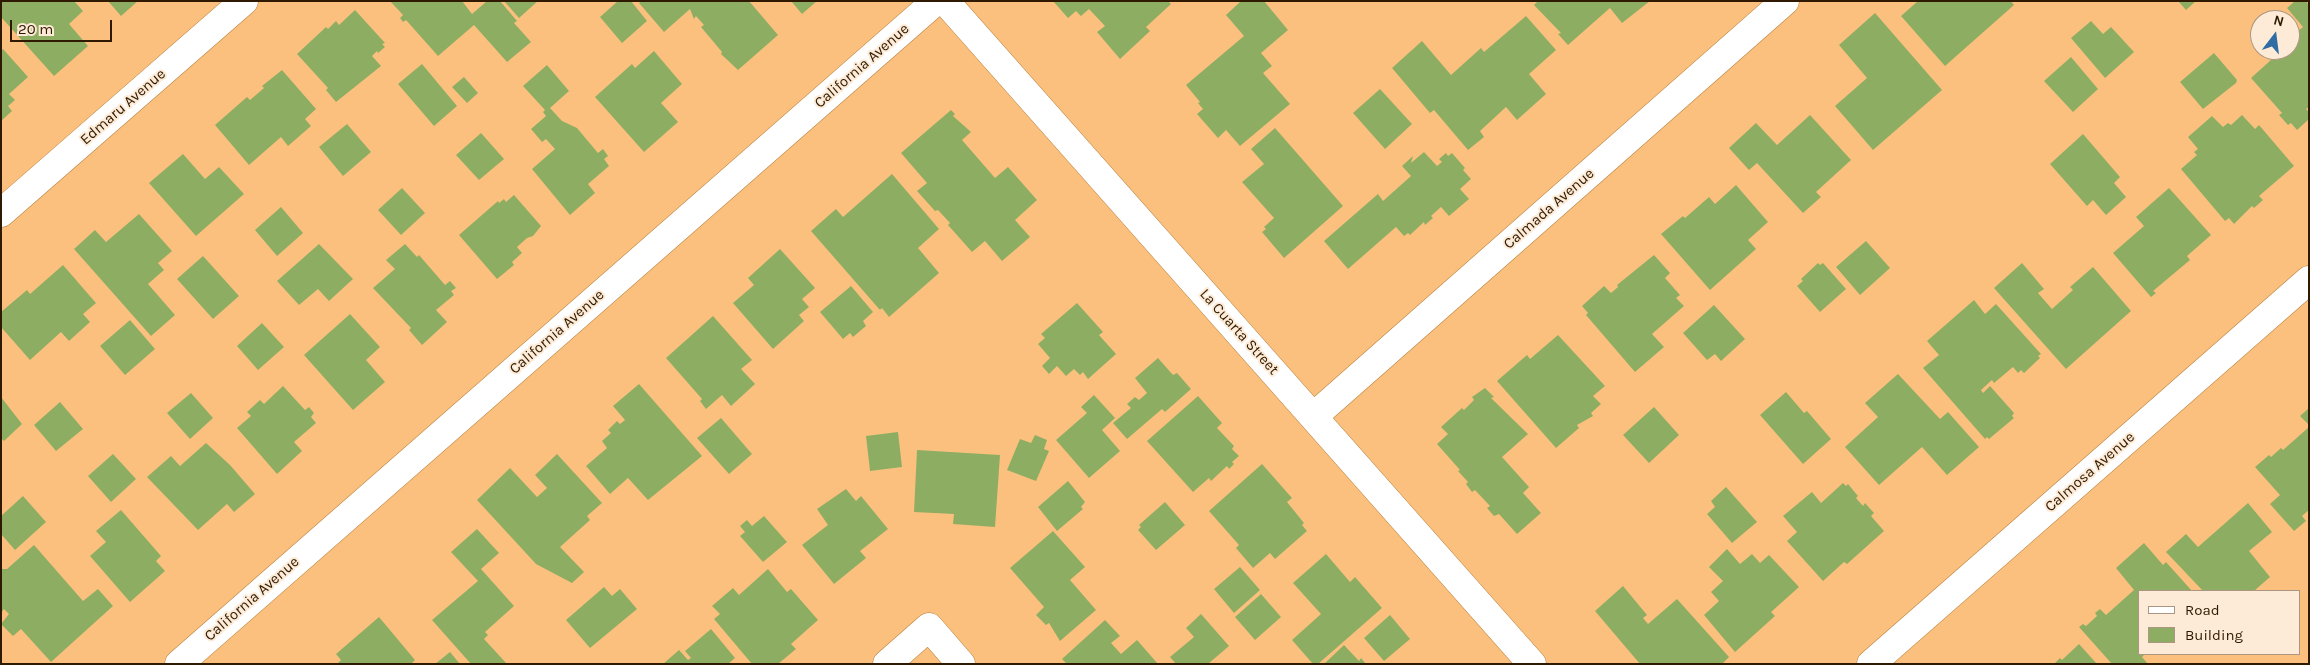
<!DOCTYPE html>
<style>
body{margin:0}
#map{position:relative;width:2310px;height:665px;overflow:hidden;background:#fcc07e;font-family:Karla,sans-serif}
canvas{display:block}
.frame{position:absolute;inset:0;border:2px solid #2f1900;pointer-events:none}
.legend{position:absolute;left:2138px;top:590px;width:162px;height:65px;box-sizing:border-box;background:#fdebd7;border:1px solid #ab9781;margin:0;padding:6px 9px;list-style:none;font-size:15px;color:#2f1900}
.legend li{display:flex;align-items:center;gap:10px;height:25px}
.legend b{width:25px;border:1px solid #ab9781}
.north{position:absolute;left:2250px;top:10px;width:50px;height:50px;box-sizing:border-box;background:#fdebd7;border:1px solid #ab9781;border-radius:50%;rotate:15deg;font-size:14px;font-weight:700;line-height:20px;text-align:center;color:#2f1900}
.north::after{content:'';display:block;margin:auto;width:18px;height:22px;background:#2f6da4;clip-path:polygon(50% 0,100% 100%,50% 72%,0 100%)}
.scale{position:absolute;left:10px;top:20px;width:102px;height:22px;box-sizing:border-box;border:2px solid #2f1900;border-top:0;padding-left:6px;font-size:15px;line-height:18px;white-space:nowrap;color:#2f1900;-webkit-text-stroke:4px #fdebd7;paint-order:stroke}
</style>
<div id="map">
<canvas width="2310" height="665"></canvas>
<div class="frame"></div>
<ul class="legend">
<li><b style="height:6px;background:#fff"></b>Road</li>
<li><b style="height:14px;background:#8dae62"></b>Building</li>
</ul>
<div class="north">N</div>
<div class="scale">20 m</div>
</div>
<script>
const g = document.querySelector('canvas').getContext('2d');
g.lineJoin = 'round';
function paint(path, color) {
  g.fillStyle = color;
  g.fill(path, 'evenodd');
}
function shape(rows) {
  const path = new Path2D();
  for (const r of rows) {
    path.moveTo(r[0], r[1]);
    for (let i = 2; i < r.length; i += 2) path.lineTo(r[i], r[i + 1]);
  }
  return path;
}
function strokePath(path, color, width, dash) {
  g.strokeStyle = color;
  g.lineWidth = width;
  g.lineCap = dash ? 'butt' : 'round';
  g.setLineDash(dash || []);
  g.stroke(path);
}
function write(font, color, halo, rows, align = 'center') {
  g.font = font + ' Karla,sans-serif';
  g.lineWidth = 4;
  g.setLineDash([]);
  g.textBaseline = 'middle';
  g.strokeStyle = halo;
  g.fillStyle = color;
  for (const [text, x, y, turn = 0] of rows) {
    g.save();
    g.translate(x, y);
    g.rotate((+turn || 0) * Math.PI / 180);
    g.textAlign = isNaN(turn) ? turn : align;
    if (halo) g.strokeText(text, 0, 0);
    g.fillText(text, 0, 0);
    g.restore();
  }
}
const building = shape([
 [1,1,74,1,83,11,69,24,88,46,54,76,1,17],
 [108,1,138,1,121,16],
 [390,1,462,1,472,14,487,1,500,1,517,21,514,23,531,42,507,62,474,25,438,56,406,20,403,22,400,18,403,15],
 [504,1,538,1,519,18],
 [618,1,631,1,647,21,622,43,600,17],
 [641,1,749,1,778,35,738,70,721,54,722,52,701,27,704,25,696,16,694,19,690,9,664,32,639,3],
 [791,1,817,1,802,14],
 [1053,1,1168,1,1171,4,1146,27,1150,31,1120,59,1097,32,1105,26,1089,9,1081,16,1076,11,1068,18],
 [1241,1,1264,1,1288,30,1261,53,1272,66,1263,73,1290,104,1240,146,1226,130,1218,138,1197,114,1203,109,1198,103,1200,102,1186,85,1244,36,1226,15],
 [1538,1,1650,1,1622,23,1610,8,1568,45,1558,34,1561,33,1534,5],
 [1918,1,2011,1,2014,5,1945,66,1901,16],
 [2178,1,2196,1,2186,10],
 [2295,1,2306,1,2309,5,2309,107,2306,109,2309,112,2309,119,2297,130,2291,123,2288,125,2279,115,2282,113,2251,78,2282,50,2290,50,2290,38,2303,27,2287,8],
 [355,10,385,43,382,44,385,47,378,53,377,51,372,56,381,66,336,102,326,90,328,88,297,54,326,27,328,29,336,21,339,25],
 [1875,13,1942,90,1873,150,1835,106,1867,78,1839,45],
 [1526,16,1556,50,1529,74,1546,94,1517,120,1506,107,1480,131,1484,137,1468,150,1434,110,1430,113,1392,68,1422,41,1451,75,1481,48,1484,52],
 [2091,21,2103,34,2111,27,2134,52,2105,78,2071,38],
 [3,49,28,77,9,94,15,100,8,106,12,111,1,121,1,51],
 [654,51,682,84,661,103,678,122,644,152,595,97,632,64,635,68],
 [2214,53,2237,80,2236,83,2203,109,2180,82],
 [2071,57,2098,89,2073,112,2044,81],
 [422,64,457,106,434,126,398,84],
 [547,65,569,91,550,108,562,121,577,128,598,153,603,149,608,156,604,159,609,166,588,184,595,193,570,215,532,169,555,149,546,139,542,142,531,129,546,116,543,112,545,110,523,86],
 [282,70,316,109,305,119,311,126,288,146,281,137,249,165,215,125,247,97,250,100,264,88,262,86],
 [464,77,478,93,467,103,452,87],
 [1380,89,1412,124,1385,149,1353,113],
 [951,110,955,114,953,116,971,132,962,140,995,178,1008,167,1037,200,1015,220,1030,237,1002,261,985,241,972,252,948,225,950,223,938,210,935,211,917,191,927,183,901,153],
 [1810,115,1851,160,1816,192,1821,197,1803,213,1757,163,1749,170,1729,148,1756,123,1777,145],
 [2242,115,2255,129,2259,125,2294,166,2259,196,2263,200,2254,208,2252,206,2234,224,2229,218,2225,221,2181,169,2197,155,2194,152,2198,149,2188,137,2212,116,2223,127,2228,123,2231,125],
 [347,124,371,152,343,176,319,147],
 [1275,128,1343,206,1284,258,1262,232,1266,229,1264,227,1274,218,1242,182,1264,164,1251,149],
 [481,133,504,159,479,180,456,155],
 [2083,134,2120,177,2114,183,2126,197,2106,215,2093,200,2087,206,2050,164],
 [1424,152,1437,166,1442,162,1439,159,1446,153,1448,156,1452,153,1465,168,1463,170,1471,179,1460,189,1469,199,1449,216,1441,207,1431,216,1433,218,1425,225,1424,222,1410,235,1408,233,1404,236,1396,227,1348,269,1324,241,1378,194,1383,201,1411,176,1402,166,1413,156,1411,163],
 [183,154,205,179,219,167,244,194,196,236,149,183],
 [892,174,939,229,918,248,939,273,889,317,882,308,880,310,811,231,836,209,843,217],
 [1736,185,1768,222,1748,240,1756,249,1710,290,1661,234,1683,216,1685,218,1709,197,1715,204],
 [402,188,425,213,401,235,378,210],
 [2169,188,2211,235,2187,256,2190,260,2153,291,2156,293,2151,297,2113,253,2144,226,2136,217],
 [514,195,541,226,533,236,527,238,517,247,522,253,512,262,514,265,497,279,459,235,498,201,499,203,504,199,506,202],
 [281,207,303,233,277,256,255,230],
 [139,214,172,251,158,263,164,270,148,284,175,315,151,336,74,249,95,230,106,242],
 [1866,241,1890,268,1860,295,1836,267],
 [319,244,353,279,329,301,318,289,299,305,277,281],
 [405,244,417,257,419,255,445,285,450,281,456,288,451,291,454,295,436,310,447,322,422,345,409,330,411,328,373,288,395,269,386,260],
 [780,249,815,288,802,299,809,307,799,315,804,321,773,349,733,303,754,285,748,278],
 [1654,255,1670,273,1665,278,1680,295,1676,298,1684,306,1652,334,1664,347,1635,372,1586,315,1588,313,1582,306,1604,286,1611,293,1618,287,1617,285],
 [203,256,239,296,213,319,177,279],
 [1818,263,1820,265,1823,263,1846,289,1820,312,1797,286,1803,281,1801,279],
 [2022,263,2044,289,2038,293,2052,309,2073,290,2070,287,2093,267,2131,311,2066,369,1994,288],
 [63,265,96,303,83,314,90,322,69,341,61,332,30,360,1,327,1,312,27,290,30,294],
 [851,286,873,312,863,321,866,326,853,337,850,333,843,339,820,312],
 [1974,300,1985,314,1996,304,2041,354,2038,356,2040,358,2024,373,2021,370,2018,373,2013,367,1994,383,1992,380,1981,390,1983,393,1990,386,2014,413,2012,416,2014,418,1989,439,1987,437,1985,439,1923,368,1939,355,1927,341],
 [1077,303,1103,332,1099,335,1116,354,1088,379,1083,372,1080,375,1074,369,1066,376,1057,366,1049,374,1042,366,1050,358,1038,344,1045,338,1041,334],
 [1714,305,1745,339,1721,361,1715,354,1707,360,1683,333],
 [350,314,380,347,366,360,385,382,353,410,304,355],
 [713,316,752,360,741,369,755,384,731,406,722,395,706,409,700,401,702,399,666,358],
 [130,320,155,349,125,375,100,346],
 [262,323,284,347,258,370,237,346],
 [1558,335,1605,386,1593,396,1601,404,1591,413,1593,416,1577,425,1579,428,1556,448,1497,381,1527,355,1530,359],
 [1158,358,1173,375,1177,373,1191,389,1165,412,1162,409,1127,439,1113,423,1131,408,1127,404,1135,397,1139,400,1147,393,1135,378],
 [1898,374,1940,419,1948,412,1979,447,1947,475,1922,447,1879,485,1845,447,1878,417,1865,403],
 [639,384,702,456,648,500,628,478,610,494,586,466,607,448,602,441,611,433,608,430,617,421,620,424,625,420,613,406],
 [283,386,305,410,309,407,314,413,311,417,316,423,294,442,302,451,277,474,237,428,251,416,247,412,260,400,264,404],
 [1485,388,1494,397,1491,398,1528,434,1502,457,1529,487,1523,493,1541,513,1517,534,1499,514,1494,516,1487,508,1490,506,1475,490,1472,492,1466,484,1468,482,1458,471,1460,470,1437,444,1448,434,1441,427,1462,408,1464,410,1474,400,1472,397],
 [1786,392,1804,413,1807,411,1831,439,1803,464,1760,415],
 [191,393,213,418,190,439,167,413],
 [1094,395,1115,418,1102,430,1120,451,1089,478,1056,440,1087,413,1081,407],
 [1198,396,1222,423,1217,428,1234,446,1232,449,1239,456,1232,462,1234,464,1229,469,1227,466,1211,481,1209,478,1193,492,1147,441],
 [1,397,22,424,4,441,1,438],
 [60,402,83,429,56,451,34,425],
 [1654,407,1679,435,1649,463,1623,435],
 [2309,408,2309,425,2300,416],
 [721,418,752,454,729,474,697,438],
 [2309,427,2309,510,2302,516,2306,521,2294,531,2270,504,2280,495,2255,467,2269,455,2271,457,2281,448,2283,450],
 [898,432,902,467,870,471,866,436],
 [1035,435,1047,440,1044,449,1049,451,1036,481,1007,470,1020,439,1031,443],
 [206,443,230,465,255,494,234,512,227,504,198,530,147,477,171,456,180,466],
 [917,450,1000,455,995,527,953,524,954,514,914,512],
 [113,454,136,479,111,502,88,476],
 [557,454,602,503,587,516,590,520,560,547,584,572,572,583,536,564,477,500,510,468,537,497,547,488,535,475],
 [1262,464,1292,498,1287,502,1304,523,1302,525,1307,531,1275,559,1270,553,1253,568,1236,548,1239,545,1209,511],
 [1068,481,1085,502,1081,507,1083,509,1057,531,1038,507],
 [1843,483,1846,486,1848,484,1858,496,1856,498,1863,506,1865,503,1874,513,1871,516,1884,531,1847,564,1844,562,1823,581,1787,541,1797,532,1783,516,1812,492,1821,503],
 [1726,487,1757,522,1732,543,1707,514,1715,507,1711,501],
 [846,489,856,501,861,496,888,529,860,551,866,558,834,584,802,545,828,525,817,509],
 [23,496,46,522,15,550,1,534,1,516],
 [1165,502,1185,525,1156,550,1138,530,1141,527,1139,525],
 [2248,503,2272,532,2249,551,2270,577,2254,591,2203,591,2166,552,2186,534,2198,547],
 [121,510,161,556,156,561,165,571,130,602,90,556,106,542,96,531],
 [764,516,787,542,763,562,740,536,745,532,740,526,747,520,752,526],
 [477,529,499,553,481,569,514,606,485,632,488,635,484,639,507,664,471,664,432,620,478,581,451,552],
 [1053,531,1085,567,1070,580,1096,610,1060,641,1049,623,1046,625,1036,615,1044,607,1010,568],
 [2144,543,2163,565,2166,562,2192,591,2139,591,2139,654,2145,654,2142,657,2148,664,2112,664,2079,627,2083,624,2086,626,2097,616,2095,613,2100,609,2106,615,2134,590,2116,568],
 [34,545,83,601,98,589,113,606,51,662,21,629,13,636,1,624,9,614,4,609,1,613,1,569,7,569],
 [1727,549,1740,564,1752,554,1760,563,1769,555,1799,587,1771,612,1775,616,1735,652,1704,615,1719,601,1711,592,1723,581,1709,567],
 [1326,554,1350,582,1355,577,1382,608,1318,664,1313,664,1292,640,1321,614,1293,583],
 [1240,567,1260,590,1234,613,1214,589],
 [768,569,787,592,791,589,818,620,791,644,796,649,778,664,752,664,714,619,720,614,712,606,733,588,739,595],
 [1623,586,1647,615,1643,618,1648,624,1677,599,1729,657,1722,664,1640,664,1595,611],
 [604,587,612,596,620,589,637,609,590,648,566,620],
 [1261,594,1281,617,1255,640,1235,617],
 [1201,614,1229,646,1208,664,1176,664,1170,657,1194,637,1186,628],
 [1390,615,1410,639,1384,661,1364,638],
 [379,617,415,660,411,664,337,664,341,660,336,654],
 [1105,620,1120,636,1111,643,1121,654,1137,640,1158,664,1067,664,1062,659],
 [711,629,735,658,728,664,663,664,679,650,688,660,691,658,685,651],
 [2079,644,2097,664,2054,664,2060,658,2062,660],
 [1344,645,1359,661,1361,658,1366,664,1324,664],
 [450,652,460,664,435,664]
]);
const street = shape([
 [1,213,244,1],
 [1314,416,1785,1],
 [179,664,936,1],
 [887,664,929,627,961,664],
 [1871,664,2309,280]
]);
const secondary = shape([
 [945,1,1532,664]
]);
const streetNames = [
 ["California Avenue",862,66,-41],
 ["Edmaru Avenue",123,107,-41],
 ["Calmada Avenue",1549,209,-41],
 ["California Avenue",557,332,-41],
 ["La Cuarta Street",1239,332,48],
 ["Calmosa Avenue",2090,472,-41],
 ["California Avenue",252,599,-41]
];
paint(building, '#8dae62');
strokePath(street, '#b8803d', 29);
strokePath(secondary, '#b8803d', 29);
strokePath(street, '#fff', 28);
strokePath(secondary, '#fff', 28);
write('15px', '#2f1900', '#fdebd7', streetNames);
</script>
